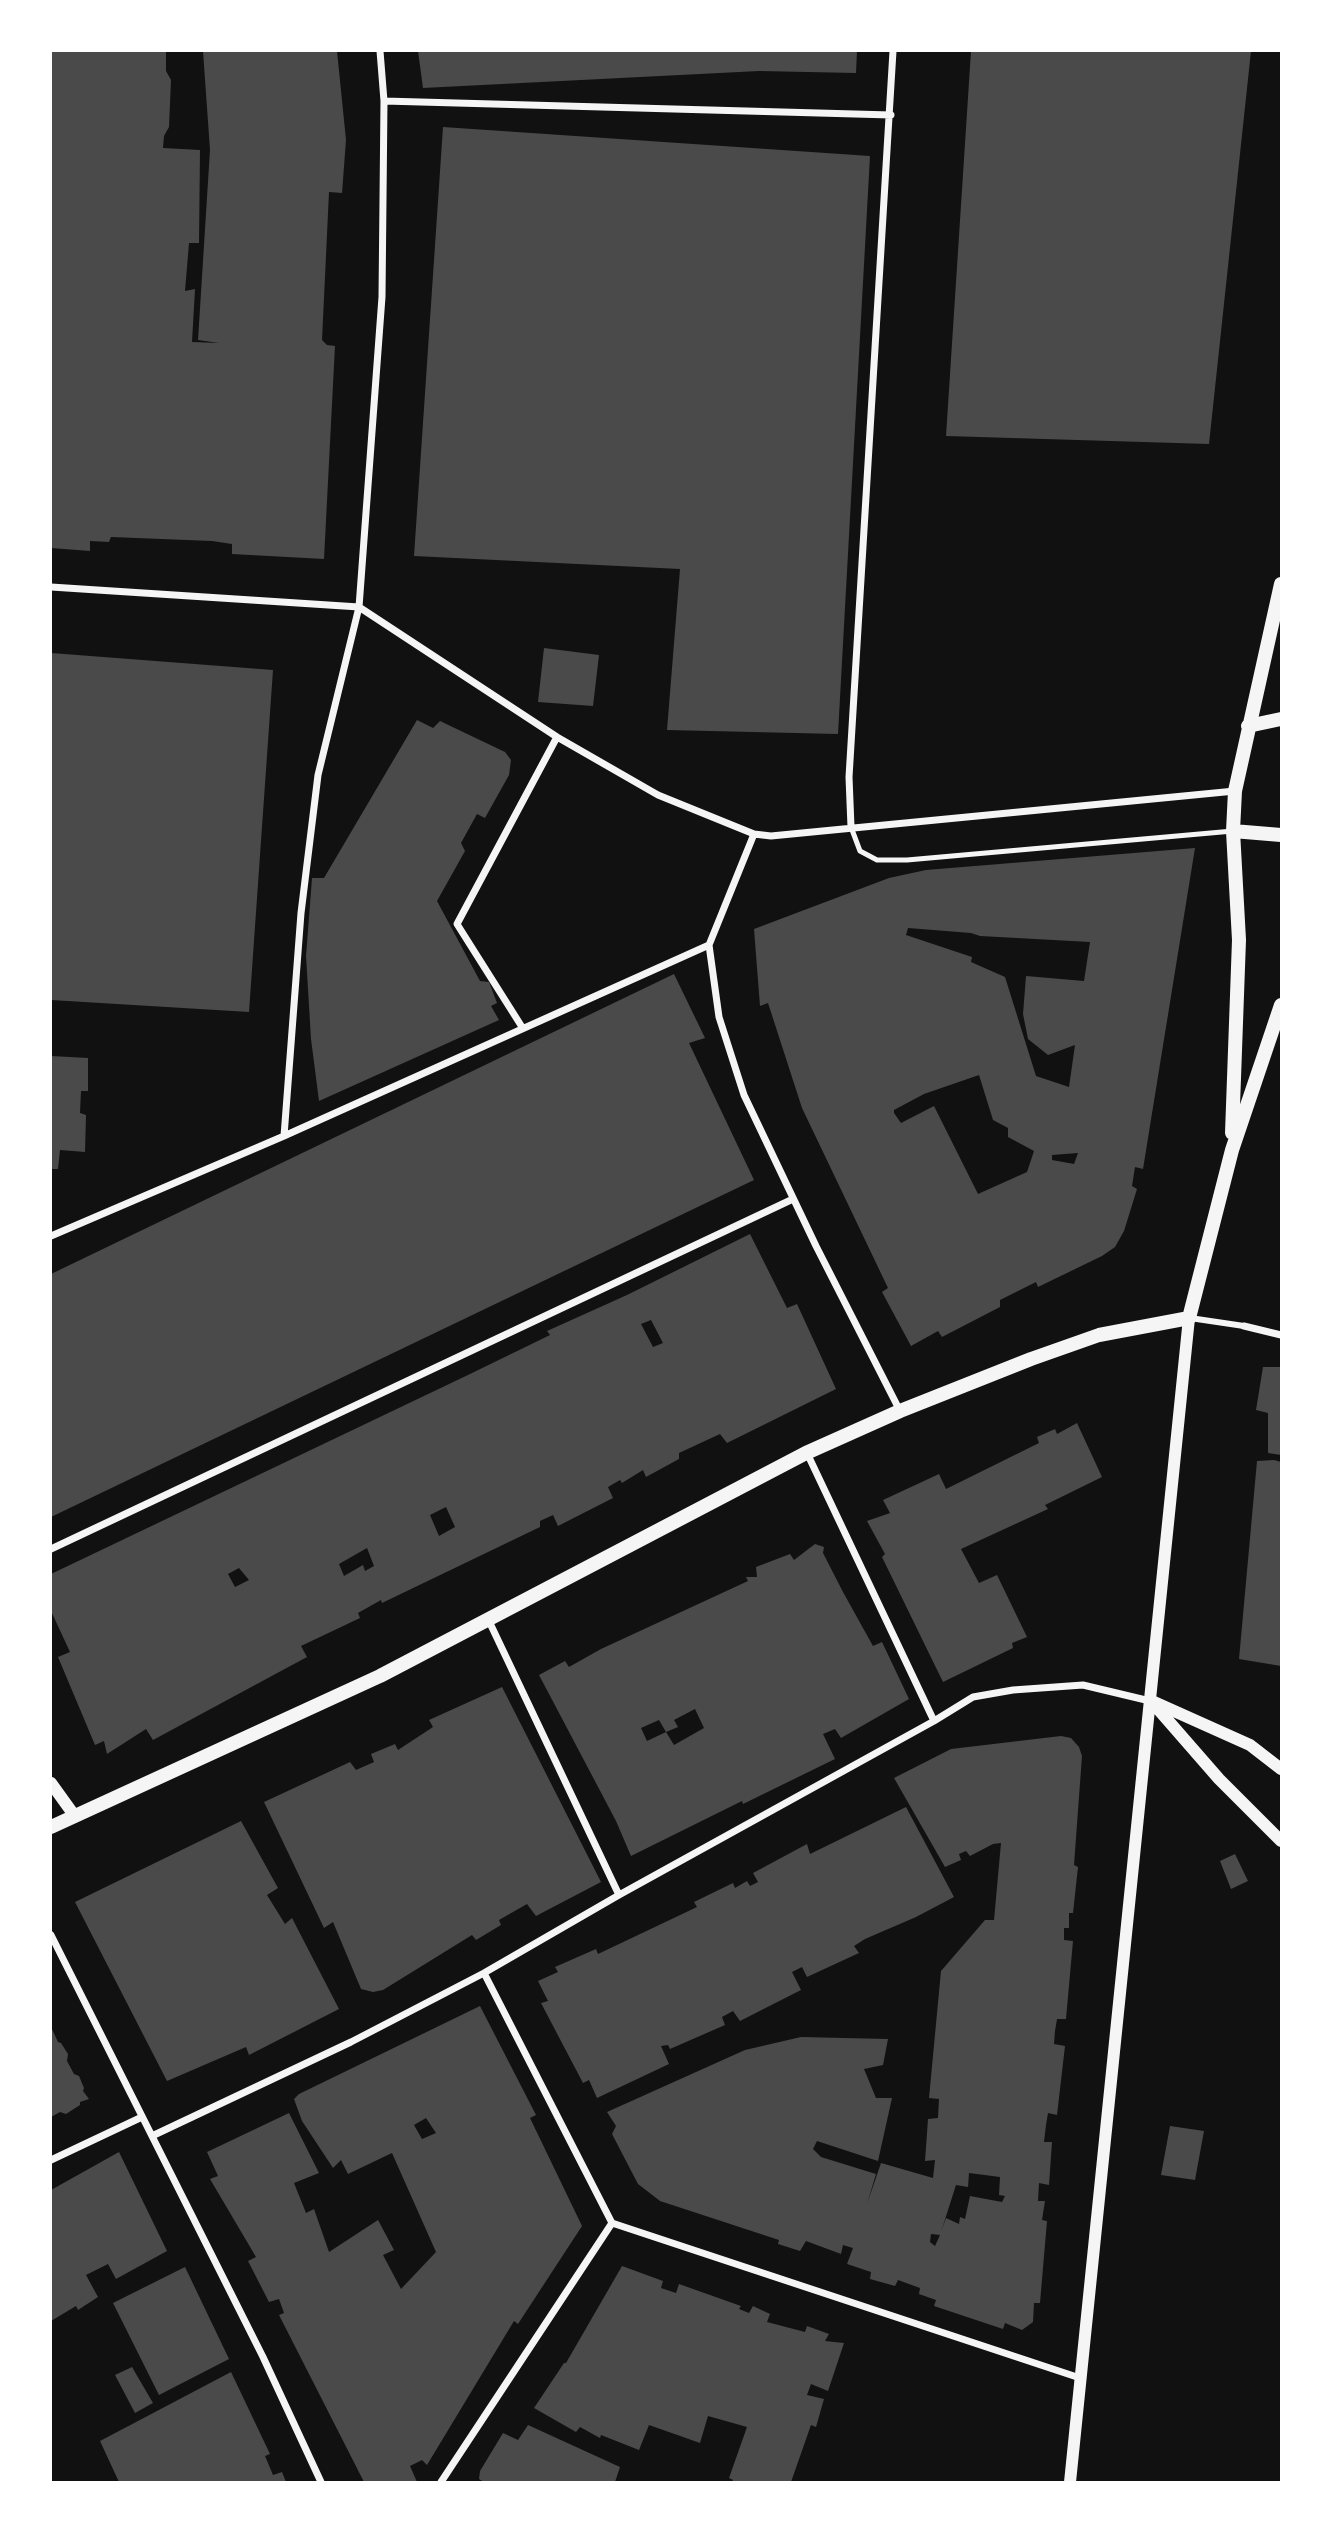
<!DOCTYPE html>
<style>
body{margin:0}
#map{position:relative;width:1332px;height:2533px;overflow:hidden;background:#111;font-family:"Titillium Web",sans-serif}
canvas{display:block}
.frame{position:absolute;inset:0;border:52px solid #fff;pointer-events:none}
</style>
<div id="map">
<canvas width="1332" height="2533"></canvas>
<div class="frame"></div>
</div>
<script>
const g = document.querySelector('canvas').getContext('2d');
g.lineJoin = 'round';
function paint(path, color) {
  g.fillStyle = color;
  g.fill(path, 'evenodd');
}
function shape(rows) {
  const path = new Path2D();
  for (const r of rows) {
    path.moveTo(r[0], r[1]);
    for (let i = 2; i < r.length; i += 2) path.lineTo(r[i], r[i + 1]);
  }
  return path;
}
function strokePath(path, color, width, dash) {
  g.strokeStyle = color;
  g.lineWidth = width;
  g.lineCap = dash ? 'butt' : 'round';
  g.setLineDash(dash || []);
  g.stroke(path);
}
const building = shape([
 [51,51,166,51,166,71,171,80,169,127,164,136,163,148,200,150,199,243,189,243,185,291,195,289,192,342,219,343,198,340,210,150,203,51,337,51,346,140,342,193,329,192,322,340,327,345,335,346,324,559,232,554,232,544,212,541,111,537,109,542,90,541,90,551,51,548],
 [418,51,857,51,856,73,759,71,423,88],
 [971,51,1251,51,1209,444,946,436],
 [443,127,870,156,838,734,667,730,680,569,414,556],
 [544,648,599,655,593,706,538,702],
 [51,653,273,670,249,1012,51,1000],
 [417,720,433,728,440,721,505,752,511,760,509,775,485,818,477,814,461,843,465,851,437,901,480,981,489,982,497,1003,491,1006,499,1020,319,1101,311,1039,306,956,312,878,324,878],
 [1195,848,1143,1169,1135,1167,1132,1186,1137,1189,1124,1231,1115,1247,1102,1256,1038,1287,1036,1282,1000,1300,1000,1307,942,1337,938,1331,911,1346,882,1292,888,1288,802,1108,768,1003,760,1006,754,929,889,878,926,870],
 [908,928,971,933,980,936,1090,942,1084,981,1026,976,1023,1014,1028,1039,1048,1055,1075,1045,1069,1087,1036,1076,1005,977,971,962,972,957,906,935],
 [979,1075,993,1120,1008,1128,1008,1137,1034,1151,1027,1172,978,1194,934,1106,901,1123,894,1113,894,1110,924,1094],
 [1078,1153,1074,1164,1052,1160,1052,1155],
 [674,974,705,1038,689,1043,754,1180,51,1517,51,1274],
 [51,1056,88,1058,88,1091,81,1091,80,1113,86,1115,85,1152,60,1150,58,1169,51,1169],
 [750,1234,787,1308,797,1304,836,1389,727,1443,720,1434,679,1453,679,1459,646,1477,643,1470,622,1483,620,1480,608,1487,613,1498,558,1526,553,1515,540,1521,540,1527,382,1603,381,1600,358,1613,360,1618,301,1646,307,1657,153,1740,146,1729,107,1754,104,1741,95,1745,58,1657,70,1652,51,1611,51,1574,470,1374,550,1335,547,1331,627,1295],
 [651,1320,663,1343,653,1347,641,1324],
 [446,1507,455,1527,439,1536,430,1515],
 [367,1548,374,1566,365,1571,363,1565,344,1576,339,1564],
 [239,1568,249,1580,235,1587,228,1574],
 [1263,1367,1281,1367,1281,1455,1268,1453,1268,1413,1256,1410],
 [1077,1423,1102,1477,1045,1505,1048,1509,961,1549,979,1583,997,1575,1027,1637,1012,1643,1013,1648,943,1682,882,1557,885,1554,867,1521,890,1513,883,1500,939,1474,946,1489,1039,1443,1037,1437,1055,1429,1057,1434],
 [1274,1460,1281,1462,1281,1666,1239,1659,1257,1461],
 [815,1544,824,1547,823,1553,843,1592,873,1646,882,1642,909,1699,841,1738,835,1729,823,1734,835,1759,743,1804,742,1801,631,1856,616,1821,539,1675,565,1661,569,1667,601,1649,748,1581,746,1577,757,1577,756,1567,790,1554,794,1560],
 [695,1709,704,1728,674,1745,666,1732,678,1727,674,1720],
 [659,1720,666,1732,647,1741,641,1728],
 [502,1687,601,1882,536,1916,527,1904,499,1920,501,1925,476,1940,472,1935,383,1990,373,1992,361,1989,333,1922,324,1928,264,1802,350,1762,356,1770,374,1762,371,1754,395,1744,398,1750,433,1727,429,1720],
 [1061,1736,1071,1738,1079,1747,1082,1756,1074,1865,1078,1867,1073,1913,1069,1913,1069,1928,1064,1928,1064,1940,1073,1941,1066,2019,1057,2019,1055,2031,1054,2044,1065,2046,1057,2115,1048,2113,1046,2125,1044,2142,1052,2142,1049,2185,1039,2183,1038,2201,1045,2201,1042,2220,1047,2221,1040,2303,1034,2303,1033,2322,1022,2330,1005,2323,1003,2329,934,2306,936,2300,919,2294,920,2288,898,2280,895,2286,870,2279,871,2272,847,2264,853,2248,843,2245,841,2254,806,2241,800,2251,778,2244,779,2240,660,2201,638,2184,612,2134,616,2126,607,2112,745,2050,801,2037,888,2039,883,2065,864,2069,876,2098,892,2098,878,2161,817,2141,813,2149,821,2157,876,2174,867,2204,881,2163,933,2178,935,2160,925,2161,928,2119,938,2118,939,2099,929,2098,941,1971,985,1920,994,1920,1001,1843,993,1844,970,1856,966,1851,959,1854,961,1860,945,1867,894,1778,951,1749],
 [969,2173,1000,2177,999,2195,1005,2196,1002,2202,970,2196,965,2219,960,2217,959,2224,946,2218,941,2232,956,2185,968,2187],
 [931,2234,940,2235,935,2246,930,2242],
 [906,1807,954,1897,916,1917,865,1939,854,1946,859,1953,807,1977,802,1967,792,1972,801,1990,740,2021,733,2011,722,2017,725,2025,670,2049,668,2045,661,2046,669,2064,597,2098,589,2080,583,2083,541,2003,548,2001,538,1981,558,1972,555,1967,596,1949,598,1954,697,1907,694,1902,733,1883,735,1888,747,1881,750,1886,758,1882,753,1873,807,1844,810,1854],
 [241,1821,278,1888,267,1895,285,1924,292,1918,339,2009,249,2055,246,2047,167,2081,75,1902],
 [1235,1854,1248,1881,1231,1889,1220,1861],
 [480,2006,536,2115,530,2118,582,2226,518,2324,514,2321,427,2465,422,2460,410,2466,417,2482,364,2482,279,2315,284,2313,279,2299,269,2302,248,2261,256,2257,210,2179,218,2176,207,2152,289,2113,319,2173,294,2183,306,2213,314,2209,329,2252,378,2220,394,2250,383,2255,401,2289,436,2252,392,2153,348,2174,341,2160,333,2168,302,2121,294,2099,299,2094],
 [426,2118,436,2133,422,2139,414,2125],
 [51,2027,58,2042,61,2043,68,2054,67,2061,74,2074,79,2076,84,2088,83,2091,89,2099,80,2102,80,2105,66,2114,60,2112,51,2117],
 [1170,2126,1204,2131,1195,2180,1161,2175],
 [119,2152,167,2251,116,2279,108,2264,86,2275,98,2297,78,2310,76,2306,51,2321,51,2190],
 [622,2266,663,2281,661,2288,676,2293,679,2284,741,2306,739,2309,749,2313,753,2306,770,2314,767,2322,805,2332,807,2326,829,2334,825,2341,844,2343,828,2391,811,2384,807,2395,824,2399,816,2427,811,2425,791,2482,732,2482,733,2480,729,2478,747,2427,708,2416,700,2443,649,2425,639,2450,601,2435,600,2438,580,2427,576,2432,534,2408,564,2363,566,2363],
 [185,2267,229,2359,159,2395,113,2303],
 [132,2367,153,2403,135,2413,115,2375],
 [231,2372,270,2454,265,2456,273,2475,282,2472,286,2482,119,2482,100,2441],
 [528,2425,620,2467,615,2482,484,2482,479,2479,480,2471,503,2433,518,2440]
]);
const service = shape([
 [851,827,860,851,877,860,907,860,1233,831]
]);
const pedestrian = shape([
 [1190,1318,1244,1326]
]);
const minor = shape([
 [384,101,891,115],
 [51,587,359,607,557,737,658,795,754,834,771,836,1235,791],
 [851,827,849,777,893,51],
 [709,945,719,1017,744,1095,816,1246,900,1411],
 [522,1027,457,924,557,737],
 [284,1136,301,913,318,775,359,607,382,297,384,101,380,51],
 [51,1236,284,1136,709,945,754,834],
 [1244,1326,1281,1335],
 [807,1453,934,1721],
 [51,1549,793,1199],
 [488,1619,619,1895],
 [51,1935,263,2357,321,2482],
 [484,1973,612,2223,1080,2378],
 [152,2136,351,2042,484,1973,619,1895,934,1721,973,1697,1013,1690,1083,1685,1150,1701],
 [51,2160,142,2117],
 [441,2482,612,2223]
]);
const tertiary = shape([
 [1151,1701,1219,1779,1281,1841],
 [1154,1702,1250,1745,1281,1769],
 [51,1783,74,1815],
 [1070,2482,1189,1318]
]);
const secondary = shape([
 [1248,726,1281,719],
 [1233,831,1281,835],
 [1232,1133,1239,940,1233,831,1235,791,1281,584],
 [51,1827,380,1676,806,1453,900,1411,1031,1359,1099,1335,1189,1318,1232,1150,1281,1005]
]);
paint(building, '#4a4a4a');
strokePath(service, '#f5f5f5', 5);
strokePath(pedestrian, '#f5f5f5', 6);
strokePath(minor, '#f5f5f5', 7);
strokePath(tertiary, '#f5f5f5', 12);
strokePath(secondary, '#f5f5f5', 14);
</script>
